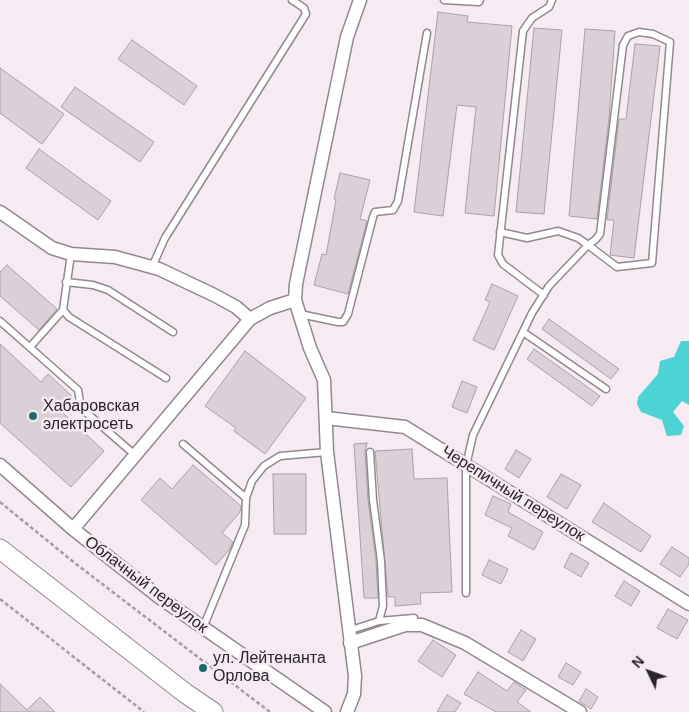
<!DOCTYPE html>
<meta charset="utf-8">
<style>
body{margin:0}
#map{position:relative;width:689px;height:712px;overflow:hidden;background:#f6eaf3;font-family:Helvetica,sans-serif}
canvas{display:block}
.north{position:absolute;left:624px;top:647px;width:50px;height:50px;-webkit-text-stroke:4px #f6eaf3;paint-order:stroke;rotate:312deg;font-size:14px;font-weight:700;line-height:20px;text-align:center;color:#292528}
.north::after{content:'';display:block;margin:auto;width:18px;height:22px;background:#292528;clip-path:polygon(50% 0,100% 100%,50% 72%,0 100%)}
</style>
<div id="map">
<canvas width="689" height="712"></canvas>
<div class="north">N</div>
</div>
<script>
const g = document.querySelector('canvas').getContext('2d');
g.lineJoin = 'round';
function paint(path, color) {
  g.fillStyle = color;
  g.fill(path, 'evenodd');
}
function shape(rows) {
  const path = new Path2D();
  for (const r of rows) {
    path.moveTo(r[0], r[1]);
    for (let i = 2; i < r.length; i += 2) path.lineTo(r[i], r[i + 1]);
  }
  return path;
}
function strokePath(path, color, width, dash) {
  g.strokeStyle = color;
  g.lineWidth = width;
  g.lineCap = dash ? 'butt' : 'round';
  g.setLineDash(dash || []);
  g.stroke(path);
}
function write(font, color, halo, rows, align = 'center') {
  g.font = font + ' Helvetica,sans-serif';
  g.lineWidth = 5;
  g.setLineDash([]);
  g.textBaseline = 'middle';
  g.strokeStyle = halo;
  g.fillStyle = color;
  for (const [text, x, y, turn = 0] of rows) {
    g.save();
    g.translate(x, y);
    g.rotate((+turn || 0) * Math.PI / 180);
    g.textAlign = isNaN(turn) ? turn : align;
    if (halo) g.strokeText(text, 0, 0);
    g.fillText(text, 0, 0);
    g.restore();
  }
}
const water = shape([
 [681,341,689,341,689,405,682,401,673,412,684,426,681,435,667,436,662,420,641,412,637,404,638,397,658,374,660,361,674,357]
]);
const building = shape([
 [438,12,468,16,467,22,512,26,494,216,465,213,476,107,457,105,443,216,414,212,438,12],
 [534,28,562,30,544,214,516,212,534,28],
 [585,29,615,31,609,118,597,219,569,216,585,29],
 [132,40,197,86,184,105,118,59,132,40],
 [635,44,660,46,634,258,610,255,614,220,607,220,619,119,626,119,635,44],
 [0,68,64,114,42,144,0,113,0,68],
 [75,87,154,142,140,162,61,107,75,87],
 [39,149,111,201,98,220,26,168,39,149],
 [340,173,370,180,360,219,367,221,348,294,314,285,322,254,326,255,336,200,334,199,340,173],
 [7,265,57,309,39,330,0,296,0,272,7,265],
 [492,284,518,296,494,350,473,340,490,302,485,300,492,284],
 [549,319,619,369,611,379,542,329,549,319],
 [0,344,41,382,48,374,72,396,60,410,104,451,71,487,0,423,0,344],
 [534,349,600,396,592,406,527,359,534,349],
 [245,351,306,398,265,454,234,431,236,428,205,406,245,351],
 [462,381,477,387,467,413,452,407,462,381],
 [367,443,365,452,368,500,376,561,378,598,364,598,354,444,367,443],
 [412,449,414,479,447,478,452,592,420,593,421,604,395,606,395,597,388,597,375,451,412,449],
 [516,450,531,459,519,478,505,469,516,450],
 [193,465,241,506,240,512,222,533,233,542,229,550,216,565,141,500,160,478,172,489,193,465],
 [273,474,306,474,306,534,274,534,273,474],
 [561,474,581,485,567,509,547,497,561,474],
 [493,496,511,504,508,512,543,532,534,550,508,536,512,528,485,515,493,496],
 [604,503,651,536,641,552,592,522,604,503],
 [672,547,689,558,689,564,680,577,660,564,672,547],
 [571,553,589,563,581,577,564,567,571,553],
 [489,560,508,569,501,584,482,575,489,560],
 [624,581,640,591,631,606,615,596,624,581],
 [668,609,688,620,677,639,657,628,668,609],
 [521,630,536,639,523,661,508,652,521,630],
 [433,640,456,655,442,677,418,661,433,640],
 [566,663,581,672,573,685,558,677,566,663],
 [478,672,507,691,514,682,526,690,517,702,531,712,496,712,464,694,478,672],
 [0,684,27,710,40,697,55,712,0,712,0,684],
 [586,689,598,697,591,709,579,701,586,689],
 [447,695,461,703,455,712,437,712,447,695]
]);
const path = shape([
 [0,502,76,564,270,712],
 [0,599,144,712]
]);
const lane = shape([
 [444,0,479,2,480,0],
 [71,254,63,310,69,317,166,378],
 [152,267,165,238,306,14,304,8,292,0],
 [66,282,93,285,108,290,173,332],
 [544,295,503,264,498,255,523,31,532,18,549,7,552,0],
 [300,314,338,322,343,322,348,314,373,217,375,212,393,210,398,201,427,33],
 [0,321,78,390,81,408,135,455],
 [523,332,606,389],
 [30,347,63,310],
 [183,444,246,498],
 [466,593,466,466,473,435,532,313,549,286,588,245,595,240,600,234,623,45,628,36,639,32,653,34,670,42,652,263,617,267,588,245,578,238,558,231,527,238,500,232],
 [379,621,414,618],
 [203,628,245,525,246,498,252,481,264,466,280,456,327,452],
 [348,631,379,621,383,606,381,561,373,500,370,452]
]);
const street = shape([
 [0,212,52,248,71,254,115,257,159,269,214,295,236,307,250,319],
 [326,418,405,427,689,604],
 [0,465,73,529,159,597,325,712],
 [73,529,250,319,270,308,295,300],
 [350,643,405,625,422,625,465,643,580,712],
 [347,712,354,694,355,676,327,452,324,380,310,348,295,300,296,284,347,37,360,0]
]);
const secondary = shape([
 [0,549,185,693,213,712]
]);
const markers = [
 [33,416,5,"#1c696a"],
 [203,668,5,"#1c696a"]
];
const poiNames = [
 ["Хабаровская",43,407],
 ["электросеть",43,425],
 ["ул. Лейтенанта",213,659],
 ["Орлова",213,677]
];
const streetNames = [
 ["Черепичный переулок",513,494,32],
 ["Облачный переулок",146,585,37]
];
paint(water, '#4dd3d4');
paint(building, '#dbd0d8');
strokePath(building, '#aaa0a8', 1);
strokePath(lane, '#92888f', 9);
strokePath(street, '#92888f', 15);
strokePath(secondary, '#92888f', 21);
strokePath(path, '#a69da3', 2.5, [4, 2.5]);
strokePath(lane, '#fff', 6);
strokePath(street, '#fff', 12);
strokePath(secondary, '#fff', 19);
for (const [x, y, r, color] of markers) {
  const dot = new Path2D();
  dot.arc(x, y, r, 0, 2 * Math.PI);
  g.fillStyle = color;
  g.fill(dot);
  strokePath(dot, '#f6eaf3', 2);
}
write('16px', '#292528', '#f6eaf3', poiNames, 'left');
write('16px', '#292528', '#f6eaf3', streetNames);
</script>
